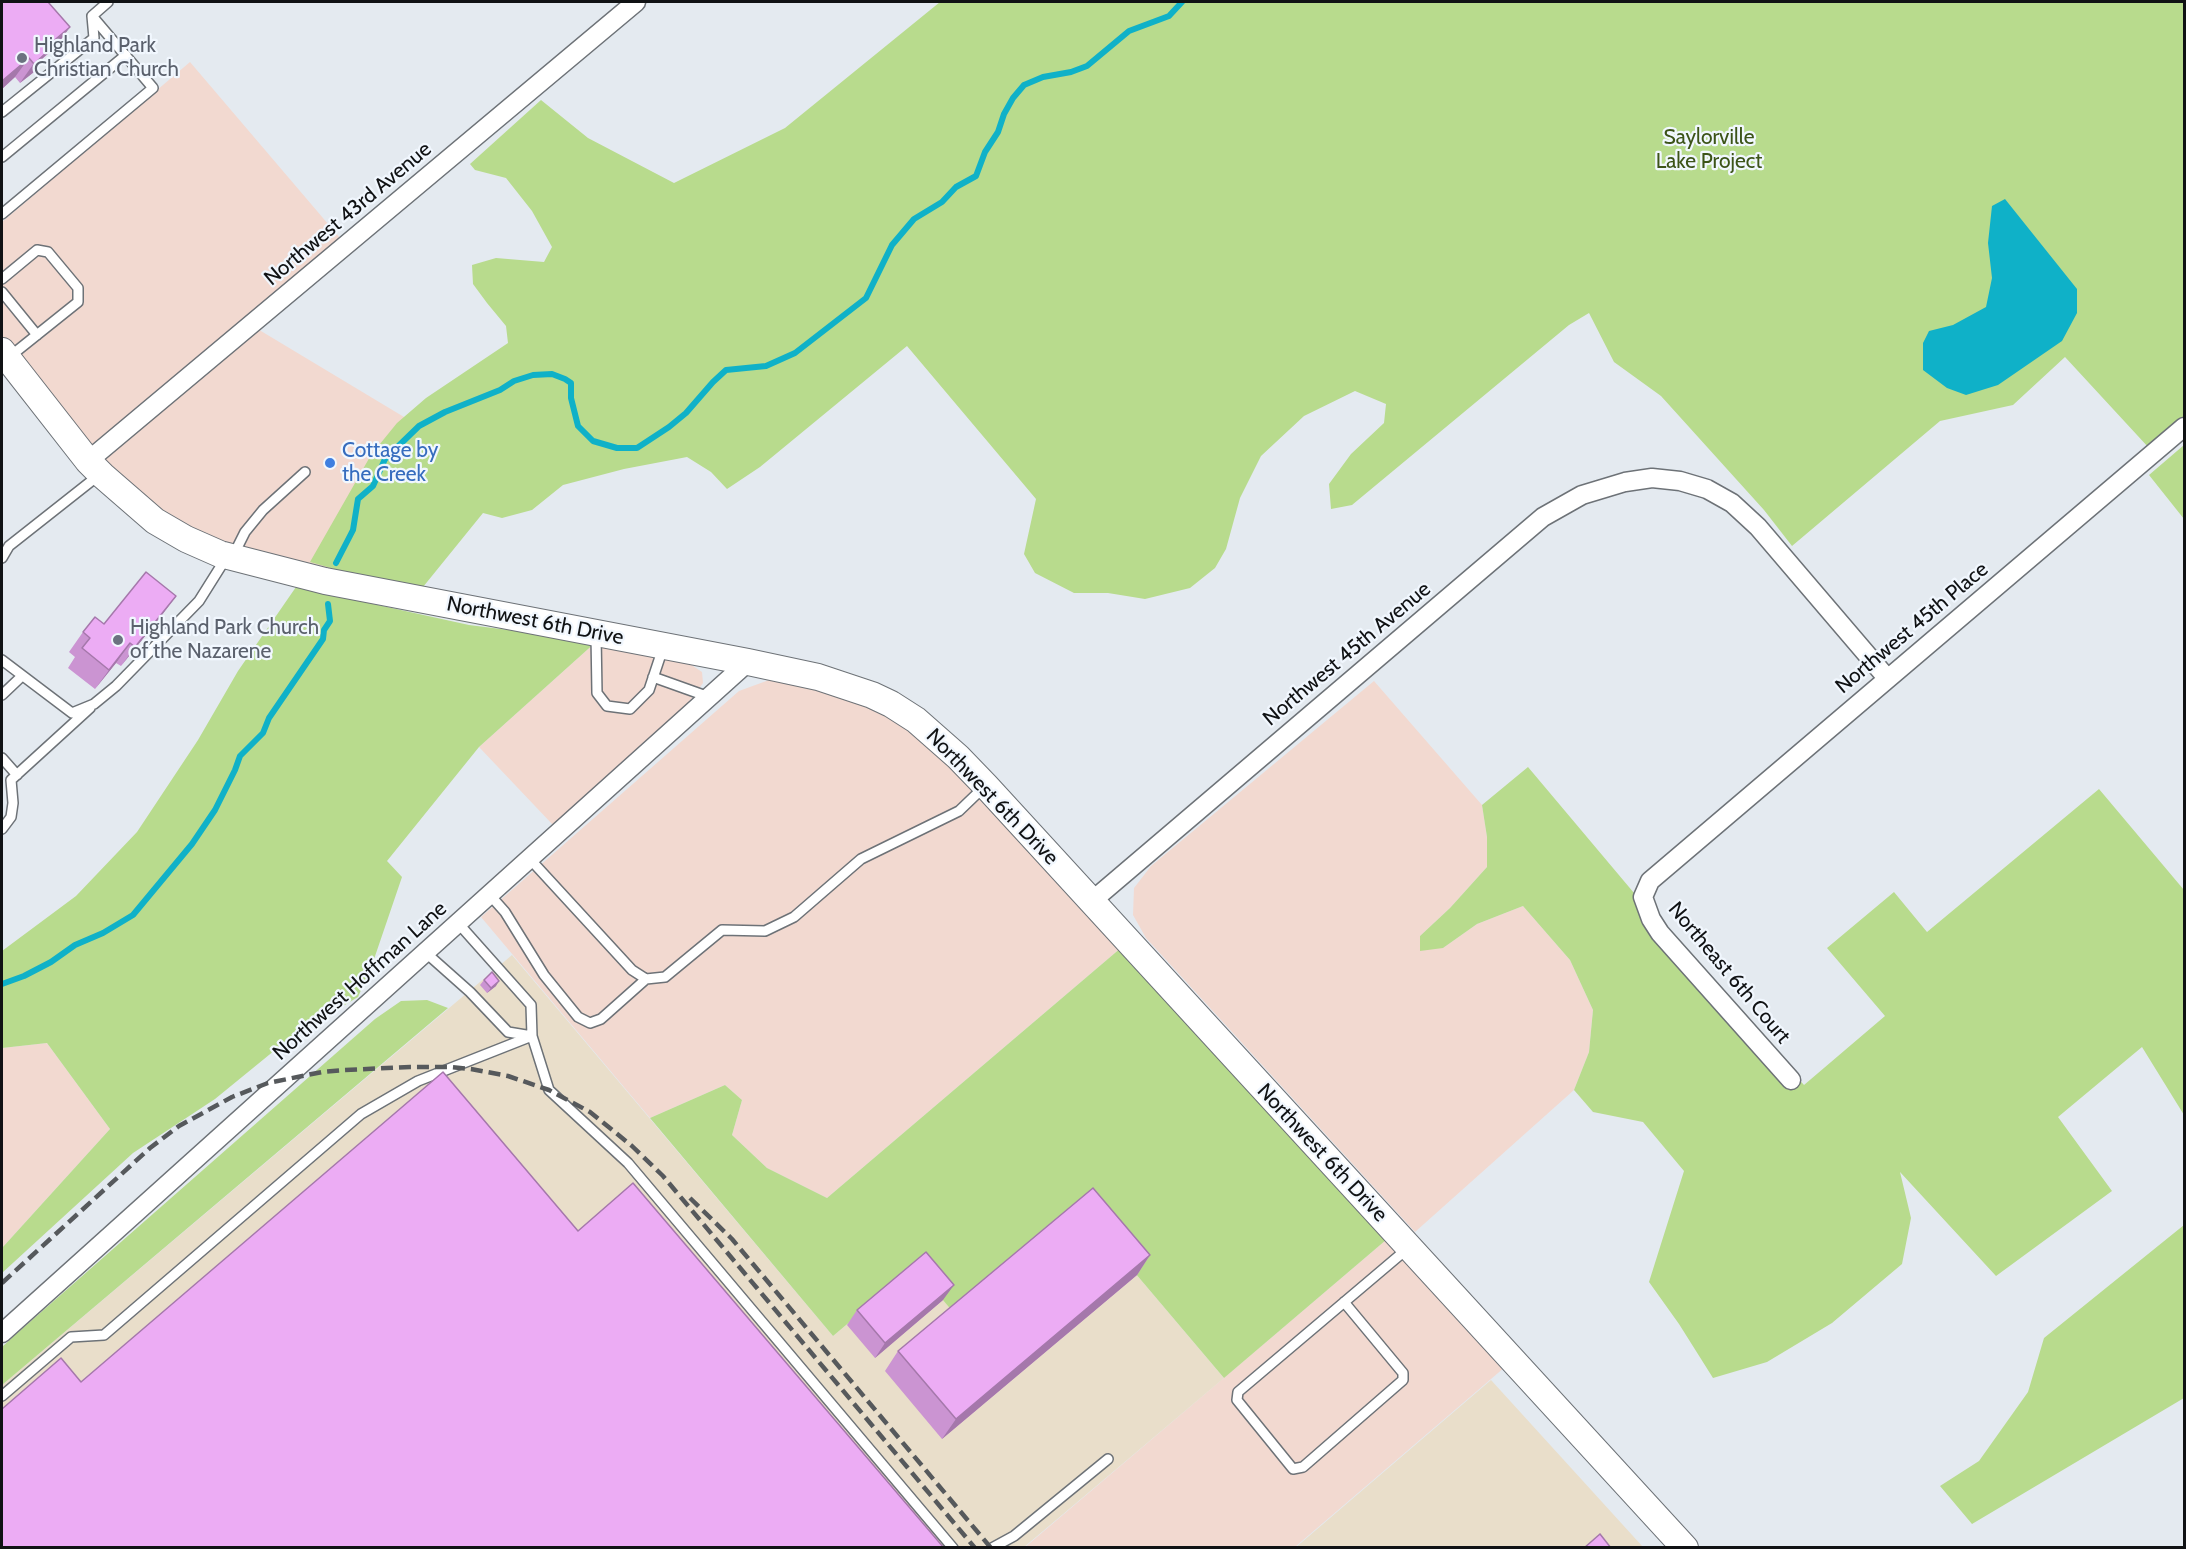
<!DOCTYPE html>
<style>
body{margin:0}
#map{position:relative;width:2186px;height:1549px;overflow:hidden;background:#e4eaf0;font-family:Cabin,sans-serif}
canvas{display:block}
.frame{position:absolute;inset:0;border:3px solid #101214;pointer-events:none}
</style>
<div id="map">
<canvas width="2186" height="1549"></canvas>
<div class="frame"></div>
</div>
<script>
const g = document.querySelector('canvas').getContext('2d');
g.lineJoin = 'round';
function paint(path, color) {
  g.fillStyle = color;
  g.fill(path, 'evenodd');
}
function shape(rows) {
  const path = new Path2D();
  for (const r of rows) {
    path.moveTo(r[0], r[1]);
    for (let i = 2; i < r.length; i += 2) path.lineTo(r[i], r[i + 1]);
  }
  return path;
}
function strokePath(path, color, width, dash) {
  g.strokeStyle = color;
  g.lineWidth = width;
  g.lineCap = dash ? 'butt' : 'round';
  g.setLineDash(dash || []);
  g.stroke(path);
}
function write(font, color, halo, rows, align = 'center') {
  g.font = font + ' Cabin,sans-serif';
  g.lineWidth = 4.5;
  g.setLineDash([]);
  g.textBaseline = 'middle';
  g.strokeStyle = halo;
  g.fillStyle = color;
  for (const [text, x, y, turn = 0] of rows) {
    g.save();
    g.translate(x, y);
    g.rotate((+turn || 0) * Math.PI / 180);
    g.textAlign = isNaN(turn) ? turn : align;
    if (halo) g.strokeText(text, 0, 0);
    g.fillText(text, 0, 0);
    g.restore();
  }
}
const commercial = shape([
 [190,62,346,245,251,325,419,426,325,581,171,531,2,351,2,222],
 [597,641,687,662,702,672,703,683,683,710,553,825,479,747],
 [769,680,804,685,864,703,913,728,957,769,1122,947,827,1198,767,1168,732,1135,742,1100,725,1085,650,1118,481,917,739,691],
 [1374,681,1482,805,1487,837,1487,867,1450,908,1420,936,1443,948,1477,924,1523,906,1570,960,1593,1010,1589,1052,1574,1090,1415,1232,1146,938,1133,915,1134,888,1151,866],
 [47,1043,110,1129,2,1248,2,1048],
 [1386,1240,1505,1367,1295,1547,1024,1548]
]);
const industrial = shape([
 [512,955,833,1336,915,1267,954,1312,1080,1208,1224,1378,1023,1548,2,1547,2,1385],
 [1491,1380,1643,1547,1295,1548]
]);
const green = shape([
 [940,2,2184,2,2184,417,2149,448,2065,357,2013,405,1940,421,1792,546,1764,510,1661,396,1614,362,1589,313,1569,325,1352,505,1331,509,1329,484,1351,454,1384,423,1386,404,1355,391,1304,416,1261,456,1240,498,1226,549,1215,568,1190,588,1145,599,1108,593,1074,593,1035,573,1024,554,1036,499,907,346,760,467,727,489,711,472,687,457,624,469,563,485,532,510,502,518,483,513,423,587,355,575,310,562,371,455,397,423,426,398,508,343,506,326,487,303,473,284,472,265,496,258,544,262,552,247,532,211,506,178,475,170,470,164,541,100,588,138,674,183,785,128],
 [2184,445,2184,519,2149,475],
 [296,587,469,625,597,641,479,747,387,861,402,877,372,965,358,997,291,1037,215,1099,133,1153,2,1273,2,1248,110,1129,47,1043,2,1048,2,951,76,896,137,832,198,740,238,671],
 [1528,767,1666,931,1804,1085,1885,1016,1827,948,1894,892,1927,932,2099,789,2184,890,2184,1115,2142,1047,2058,1117,2112,1191,1996,1276,1900,1172,1911,1218,1902,1264,1832,1323,1767,1362,1713,1378,1679,1324,1649,1282,1684,1171,1643,1122,1593,1112,1574,1090,1589,1052,1593,1010,1570,960,1523,906,1477,924,1443,948,1420,951,1420,936,1450,908,1487,867,1487,837,1482,805],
 [1122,947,1386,1240,1224,1378,1080,1208,954,1313,915,1267,833,1336,650,1118,725,1085,742,1100,732,1135,767,1168,827,1198],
 [427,1000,448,1008,2,1385,2,1347,15,1335,375,1019,401,1001],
 [2184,1225,2184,1398,1972,1524,1940,1486,1979,1461,2028,1392,2044,1338]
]);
const water = shape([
 [2005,199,2077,289,2077,313,2062,341,1998,385,1966,395,1947,388,1923,370,1923,343,1929,331,1953,325,1986,307,1992,278,1988,243,1992,206]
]);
const stream = shape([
 [336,563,353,530,358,499,373,486,385,459,419,426,445,412,500,390,514,381,533,375,552,374,565,379,571,383,571,398,578,426,593,441,617,448,637,448,669,427,686,413,713,382,726,370,766,366,795,353,866,298,892,245,914,219,942,202,956,187,976,176,985,152,998,132,1004,114,1013,98,1024,85,1043,77,1071,72,1087,66,1129,31,1169,16,1182,2],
 [2,984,24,976,51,962,75,945,103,933,133,915,192,844,215,810,235,770,240,756,263,733,269,718,323,639,324,630,330,621,328,604]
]);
const service = shape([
 [2,112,94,38,92,16,108,2],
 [2,157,126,55],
 [2,214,153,88,92,16],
 [2,279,37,250,48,252,78,288,78,302,8,358],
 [2,292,37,335],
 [233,556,245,532,263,510,305,472],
 [2,558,9,546,99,475],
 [596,635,597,693,607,706,630,709,649,690,663,648],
 [2,660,72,713,94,704,116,686,199,601,226,558],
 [653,677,709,697],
 [2,695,22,676],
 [2,758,17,775],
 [2,829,11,817,13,803,11,780,90,708],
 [529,858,632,970,646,979,665,977,722,930,765,931,794,917,861,859,959,811,985,786],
 [489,894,505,912,544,975,578,1017,590,1023,601,1019,646,979],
 [425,952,470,992,508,1032,532,1036,531,1005,458,923],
 [1344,1302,1403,1373,1403,1380,1303,1467,1293,1469,1237,1400,1238,1392,1407,1249],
 [2,1396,71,1337,104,1335,361,1114,418,1081,532,1036,549,1090,628,1163,953,1548],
 [992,1548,1014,1536,1108,1459]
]);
const minor = shape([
 [88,461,636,2],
 [1092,901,1543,517,1582,495,1625,482,1652,478,1680,481,1707,489,1732,503,1758,527,1887,678],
 [1791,1080,1660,933,1651,919,1643,897,1650,881,2184,427],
 [2,1333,748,662]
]);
const secondary = shape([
 [2,351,88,461,102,475,155,521,186,539,220,554,325,581,748,662,818,677,872,695,891,704,916,720,958,757,986,786,1685,1548]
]);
const rail = shape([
 [690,1198,732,1239,991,1548],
 [2,1283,150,1148,179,1126,232,1097,268,1083,322,1072,344,1070,410,1067,451,1067,471,1069,508,1076,549,1090,590,1112,632,1146,663,1176,975,1548]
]);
const wall = shape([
 [2,2,56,47,43,58,34,72,20,83,15,77,2,89],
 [162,615,121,666,116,663,95,689,68,668,75,657,69,652,83,632,104,624],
 [484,980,496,986,487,993,480,985],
 [1150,1255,1137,1275,942,1439,885,1371,898,1351],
 [943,1300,875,1358,847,1325,857,1310]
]);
const shadedWall = shape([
 [70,27,56,47,43,58,34,72,20,83,44,49],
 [29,58,15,77,2,89,2,81],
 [176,596,162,615,121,666,135,647],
 [130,643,116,663,95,689,109,670],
 [499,981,496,986,487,993,491,988],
 [1150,1255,1137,1275,942,1439,956,1419],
 [954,1285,943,1300,875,1358,885,1343]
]);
const building = shape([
 [2,2,48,2,70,27,44,49,47,52,34,64,29,58,2,81,2,2],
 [146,572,176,596,135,647,130,643,109,670,82,648,90,638,83,632,95,617,104,624,146,572],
 [492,972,499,981,491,988,484,980,492,972],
 [443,1072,578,1231,633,1183,944,1548,2,1548,2,1409,61,1358,81,1382,443,1072],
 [1093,1188,1150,1255,956,1419,898,1351,1093,1188],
 [926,1252,954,1285,885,1343,857,1310,926,1252],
 [1600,1534,1611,1548,1584,1548,1600,1534]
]);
const markers = [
 [22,58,6,"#6b7280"],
 [330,463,6,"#3f7fe0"],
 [118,640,6,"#6b7280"]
];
const worshipNames = [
 ["Highland Park",34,46],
 ["Christian Church",34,70],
 ["Highland Park Church",130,628],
 ["of the Nazarene",130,652]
];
const parkNames = [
 ["Saylorville",1709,138],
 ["Lake Project",1709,162]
];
const streetNames = [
 ["Northwest 43rd Avenue",348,214,-40],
 ["Northwest 6th Drive",535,621,11],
 ["Northwest 45th Place",1912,628,-40],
 ["Northwest 45th Avenue",1347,654,-40],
 ["Northwest 6th Drive",992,797,46],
 ["Northeast 6th Court",1729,973,50],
 ["Northwest Hoffman Lane",360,981,-42],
 ["Northwest 6th Drive",1322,1153,47]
];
const shopNames = [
 ["Cottage by",342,451],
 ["the Creek",342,475]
];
paint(commercial, '#f2d9d0');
paint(industrial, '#e9deca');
paint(green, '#b8db8d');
paint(water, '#0fb1c8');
strokePath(stream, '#0fb1c8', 6);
strokePath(service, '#6d7277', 12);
strokePath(minor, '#6d7277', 21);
strokePath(secondary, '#6d7277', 28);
strokePath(service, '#fff', 9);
strokePath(minor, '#fff', 18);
strokePath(secondary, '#fff', 26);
strokePath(rail, '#56595c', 4.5, [12, 6]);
paint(wall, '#cb94d2');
paint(shadedWall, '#a578ab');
paint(building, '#ecacf4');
strokePath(building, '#a578ab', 1.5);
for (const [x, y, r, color] of markers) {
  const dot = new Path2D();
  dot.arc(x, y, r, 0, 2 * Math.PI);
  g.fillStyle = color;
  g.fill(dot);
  strokePath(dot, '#f1f7fe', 2);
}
write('21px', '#5b616d', '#f1f7fe', worshipNames, 'left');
write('21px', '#3c5418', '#f1f7fe', parkNames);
write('21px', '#101214', '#f1f7fe', streetNames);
write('21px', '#366cbe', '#f1f7fe', shopNames, 'left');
</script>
